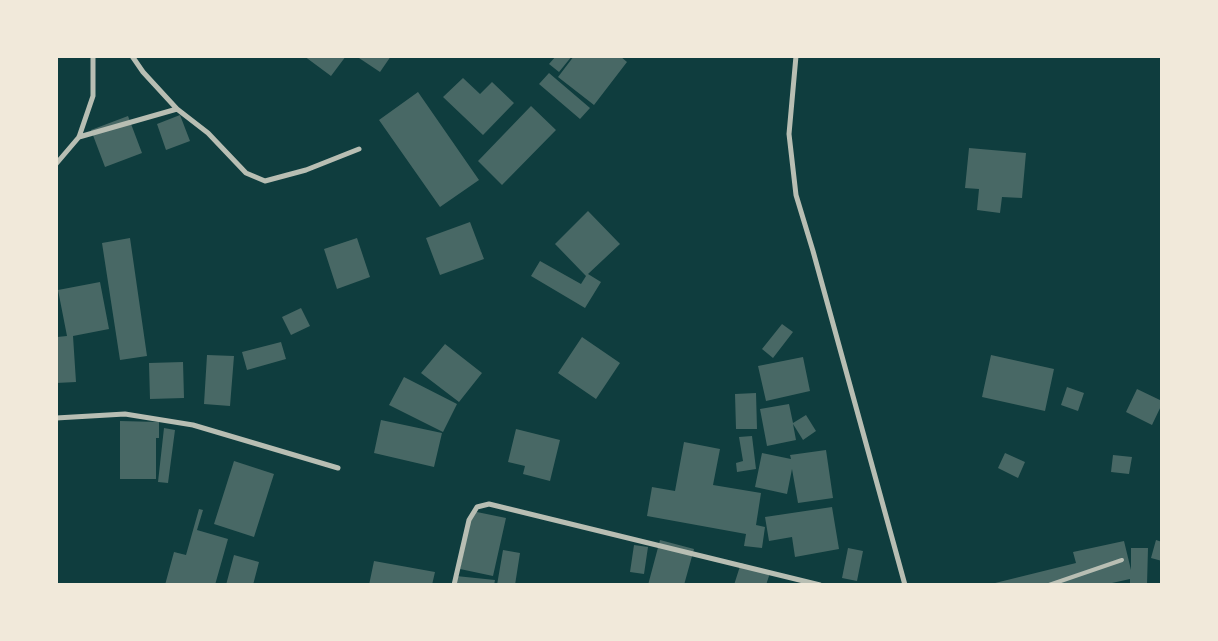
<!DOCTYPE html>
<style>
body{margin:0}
#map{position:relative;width:1218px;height:641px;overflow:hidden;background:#0f3d3e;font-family:Commissioner,sans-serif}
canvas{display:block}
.frame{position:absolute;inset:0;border:58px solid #f1e9da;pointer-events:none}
</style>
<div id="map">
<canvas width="1218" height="641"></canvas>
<div class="frame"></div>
</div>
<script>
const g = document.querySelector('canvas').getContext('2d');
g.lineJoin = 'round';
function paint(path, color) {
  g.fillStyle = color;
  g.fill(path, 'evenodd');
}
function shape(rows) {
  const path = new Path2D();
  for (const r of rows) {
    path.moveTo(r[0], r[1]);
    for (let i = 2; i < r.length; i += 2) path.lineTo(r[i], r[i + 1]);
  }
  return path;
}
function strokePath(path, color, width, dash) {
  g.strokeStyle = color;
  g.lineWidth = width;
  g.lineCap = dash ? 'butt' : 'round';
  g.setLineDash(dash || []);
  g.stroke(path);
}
const building = shape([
 [304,56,346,56,331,76],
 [356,56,391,56,380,72],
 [556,56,572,56,559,72,549,64],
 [574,56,620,56,627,62,594,105,558,77],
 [549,73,590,108,580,119,539,84],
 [463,78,480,94,492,82,514,103,483,135,443,97],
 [418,92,479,180,440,207,379,120],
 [531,106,556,130,502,185,478,161],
 [180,115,190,141,166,150,157,124],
 [128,116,142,153,105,167,91,130],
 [969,148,1026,153,1022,198,1002,197,1000,213,977,210,979,189,965,188],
 [588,211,620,244,588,274,601,282,585,308,531,276,540,261,581,284,586,276,555,244],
 [470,222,484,259,440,275,426,238],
 [130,238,147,356,120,360,102,243],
 [357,238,370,277,337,289,324,249],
 [100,282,109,329,73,336,76,382,56,383,56,365,58,365,57,337,67,336,58,290],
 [301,308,310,326,291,335,282,317],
 [782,324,793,332,773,358,762,349],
 [582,337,620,363,596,399,558,373],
 [281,342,286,359,247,370,242,352],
 [445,344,482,373,459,402,421,373],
 [207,355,234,356,230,406,204,404],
 [991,355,1054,369,1045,411,982,397],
 [803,357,810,391,766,401,758,366],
 [183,362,184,398,150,399,149,363],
 [404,377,457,404,443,432,389,405],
 [1067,387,1084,393,1078,411,1061,405],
 [1137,389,1162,401,1162,404,1152,425,1126,412],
 [756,393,757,429,736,429,735,394],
 [789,404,793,423,806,415,816,431,803,440,793,424,796,440,767,446,760,409],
 [381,420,442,433,434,467,374,453],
 [120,421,159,422,159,438,156,438,156,479,120,479],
 [164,428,175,430,168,483,158,482],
 [516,429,560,440,550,481,523,474,525,466,508,462],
 [752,436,756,469,737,472,736,463,743,461,739,437],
 [684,442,720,449,713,485,761,493,756,525,765,527,762,548,744,546,746,534,647,516,652,487,675,491],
 [826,450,833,498,798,503,792,469,787,494,755,487,762,453,791,459,790,455],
 [1005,453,1025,462,1018,478,998,468],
 [1113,455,1132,457,1129,474,1111,472],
 [234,461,274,474,254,537,214,524],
 [832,507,839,549,795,557,792,537,769,541,765,517],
 [199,509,203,510,197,530,228,539,215,585,165,585,174,552,186,555],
 [472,511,506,518,493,576,460,569],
 [660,540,694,549,684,585,648,585],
 [1156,540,1162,542,1162,561,1151,558],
 [1124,541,1131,570,1131,548,1148,548,1147,585,1130,585,1130,579,1103,585,987,585,1076,563,1073,552],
 [634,545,648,547,644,574,630,572],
 [848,548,863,551,857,581,842,578],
 [503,550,520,553,515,585,497,585],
 [234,555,259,562,253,585,226,585],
 [374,561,435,572,432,585,369,585],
 [741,563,770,573,766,585,734,585],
 [456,576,495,580,494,585,455,585]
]);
const service = shape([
 [1049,585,1122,560]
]);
const minor = shape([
 [132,56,143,72,177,109,208,133,246,173,265,181,306,170,359,149],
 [796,56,789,134,796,195,813,251,905,585],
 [79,137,177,109],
 [56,164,79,137,93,96,93,56],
 [56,418,125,414,193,425,338,468],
 [454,585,469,520,477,507,489,504,820,585]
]);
paint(building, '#486865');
strokePath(service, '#b8beb3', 4);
strokePath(minor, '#b8beb3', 5);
</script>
